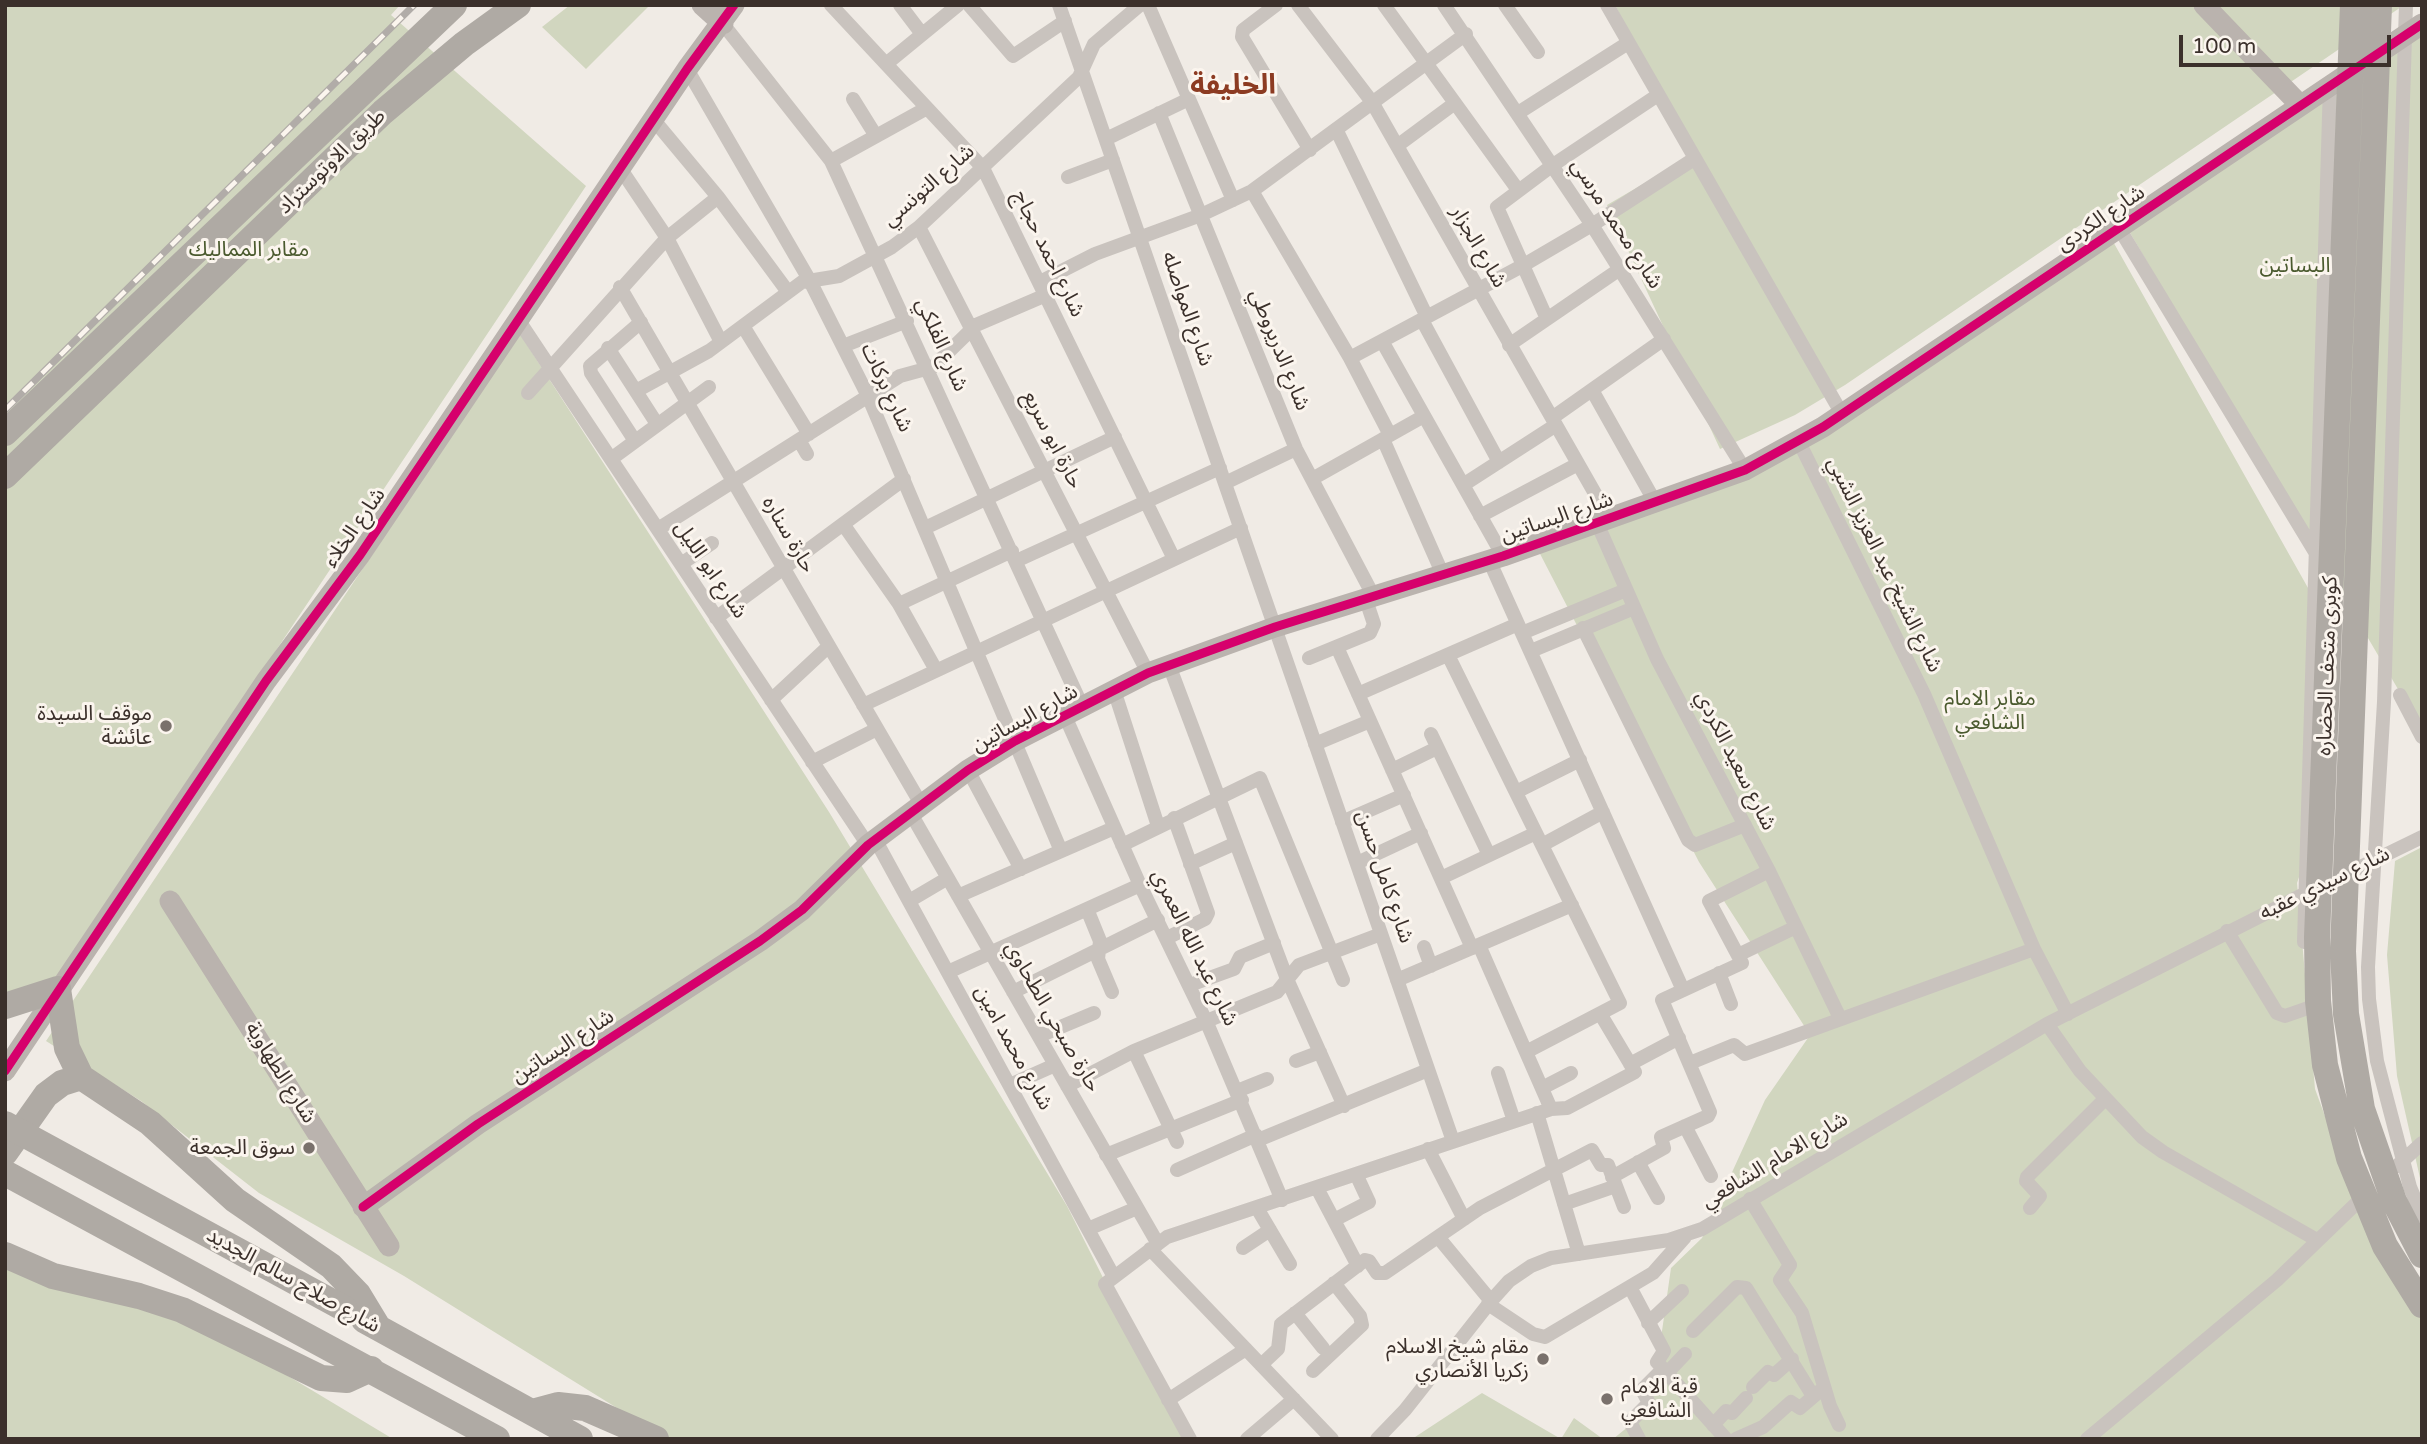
<!DOCTYPE html>
<meta charset="utf-8">
<style>
body{margin:0}
#map{position:relative;width:2427px;height:1444px;overflow:hidden;background:#f0ebe5;font-family:"Varela Round",sans-serif}
canvas{display:block}
.frame{position:absolute;inset:0;border:7px solid #3b302b;pointer-events:none}
.scale{position:absolute;left:2179px;top:35px;width:212px;height:32px;box-sizing:border-box;border:4px solid #3b302b;border-top:0;padding-left:9px;font-size:21px;line-height:24px;white-space:nowrap;color:#3b302b;-webkit-text-stroke:5px #fbf5ee;paint-order:stroke}
</style>
<div id="map">
<canvas width="2427" height="1444"></canvas>
<div class="frame"></div>
<div class="scale">100 m</div>
</div>
<script>
const g = document.querySelector('canvas').getContext('2d');
g.lineJoin = 'round';
function paint(path, color) {
  g.fillStyle = color;
  g.fill(path, 'evenodd');
}
function shape(rows) {
  const path = new Path2D();
  for (const r of rows) {
    path.moveTo(r[0], r[1]);
    for (let i = 2; i < r.length; i += 2) path.lineTo(r[i], r[i + 1]);
  }
  return path;
}
function strokePath(path, color, width, dash) {
  g.strokeStyle = color;
  g.lineWidth = width;
  g.lineCap = dash ? 'butt' : 'round';
  g.setLineDash(dash || []);
  g.stroke(path);
}
function write(font, color, halo, rows, align = 'center') {
  g.font = font + ' "Varela Round","Noto Sans Arabic",sans-serif';
  g.lineWidth = 6;
  g.setLineDash([]);
  g.textBaseline = 'middle';
  g.strokeStyle = halo;
  g.fillStyle = color;
  for (const [text, x, y, turn = 0] of rows) {
    g.save();
    g.translate(x, y);
    g.rotate((+turn || 0) * Math.PI / 180);
    g.textAlign = isNaN(turn) ? turn : align;
    if (halo) g.strokeText(text, 0, 0);
    g.fillText(text, 0, 0);
    g.restore();
  }
}
const green = shape([
 [5,5,400,5,391,15,586,186,36,1010,5,1009],
 [570,5,650,5,586,69,542,27],
 [1615,5,2404,5,1845,385,1795,415,1720,449,1607,205,1693,155],
 [2422,32,2422,730,2126,226],
 [2111,238,2321,611,2313,835,2297,883,2315,1089,2350,1184,2422,1315,2422,1439,1613,1439,1651,1408,1671,1268,1702,1238,1765,1100,1810,1035,1699,862,1536,546,1753,469],
 [520,334,829,812,1067,1206,1184,1439,667,1439,404,1276,259,1193,141,1101,46,1041],
 [2422,847,2422,1187,2397,1076,2387,955,2395,861],
 [5,1269,143,1306,240,1347,393,1439,5,1439],
 [1482,1393,1561,1439,1574,1418,1603,1439,1412,1439]
]);
const street = shape([
 [831,5,983,168,1174,559],
 [900,5,922,34],
 [969,5,1013,56,1065,21],
 [1059,5,1453,1141],
 [1148,5,1233,200],
 [1276,5,1243,30,1242,37,1310,150],
 [1298,5,1372,102,1609,518],
 [1384,5,1518,190],
 [1444,5,1592,225,1745,470],
 [1505,5,1538,52],
 [1607,5,1842,414],
 [2406,5,2384,702,2368,967,2369,999,2377,1061,2410,1187,2422,1216],
 [723,24,831,161,1082,706],
 [886,64,958,5],
 [687,69,810,281,868,396,1061,851],
 [853,99,876,136],
 [1159,113,1296,449,1374,597],
 [1518,113,1628,43],
 [653,119,718,197,788,292],
 [1336,129,1427,317],
 [1106,139,1189,99],
 [1397,146,1455,103],
 [831,161,927,108],
 [620,168,667,238,721,342],
 [1068,177,1113,160],
 [1252,191,1350,358,1390,435],
 [919,227,1148,673],
 [2119,228,2315,552],
 [1040,282,1095,254,1201,215,1252,191,1466,34],
 [620,287,921,804],
 [517,318,868,845],
 [1547,319,1497,207,1553,165,1658,95],
 [1422,320,1499,462],
 [743,326,809,434],
 [1382,341,1503,556],
 [1509,345,1620,269],
 [843,346,907,321],
 [608,348,657,424],
 [1350,358,1522,266,1592,225,1694,159],
 [1592,390,1655,502],
 [636,391,709,351,802,282,839,276,892,247,919,227,1079,77,1094,44,1140,5],
 [528,393,667,238,718,197],
 [1552,418,1664,339],
 [1383,439,1443,575],
 [799,440,807,454],
 [635,441,591,373,590,366,641,322],
 [1799,442,1924,694,2034,949,2068,1014],
 [611,459,709,387],
 [1312,479,1424,416],
 [1225,483,1296,449],
 [1463,485,1556,425],
 [1480,516,1578,464],
 [1597,523,1657,659,1769,871,1840,1018],
 [843,524,899,604,936,670],
 [925,528,1115,437],
 [658,529,900,376,933,367,976,325,1046,295],
 [1489,560,1683,990],
 [1016,561,1220,468],
 [681,564,712,543],
 [899,604,1012,551],
 [716,618,904,479],
 [1583,628,1688,840,1695,845,1745,825],
 [1522,633,1626,590],
 [1337,647,1472,948],
 [1531,651,1634,608],
 [1448,655,1620,1003,1526,1052],
 [1309,658,1370,633,1374,624,1366,600],
 [1169,665,1287,979,1344,1106],
 [1114,690,1158,826],
 [1358,694,1518,624],
 [2400,695,2422,737],
 [771,700,829,646],
 [863,705,1241,528],
 [1065,716,1140,885,1207,1023,1282,1200],
 [1431,734,1489,855],
 [1315,744,1370,721],
 [812,762,877,729],
 [968,770,1021,869],
 [1392,770,1437,748],
 [1516,792,1580,760],
 [910,812,1158,1244],
 [1342,822,1404,795],
 [875,839,1114,1277],
 [1122,845,1260,778,1343,980],
 [1542,845,1603,812],
 [1357,863,1421,833],
 [1190,864,1236,843],
 [2344,875,2422,837],
 [1441,878,1536,833],
 [958,896,1114,828],
 [909,901,948,878],
 [1087,909,1100,941,1098,959,1112,992],
 [2227,931,2277,1013,2285,1016,2308,1008],
 [1167,938,1205,919,1208,913,1174,818],
 [2304,942,2330,84],
 [1479,945,1551,1109],
 [1424,947,1431,966],
 [1738,955,1796,927],
 [948,972,1140,885],
 [1719,973,1731,1004],
 [1397,980,1572,905],
 [1190,985,1234,969,1240,957,1274,943],
 [1013,992,1158,920],
 [2047,1024,2080,1071,2142,1137,2163,1152,2317,1240],
 [1039,1036,1094,1013],
 [1134,1051,1177,1142],
 [1296,1061,1320,1052],
 [1690,1063,1734,1045,1745,1054,2034,949],
 [1630,1064,1679,1038],
 [1498,1073,1514,1121],
 [1010,1085,1055,1065],
 [1067,1086,1134,1051,1277,992,1299,965,1381,934],
 [1542,1088,1571,1073],
 [1237,1091,1267,1079],
 [1537,1113,1579,1254],
 [1685,1126,1711,1176],
 [1258,1140,1428,1070],
 [1428,1149,1464,1219],
 [1106,1155,1242,1100],
 [1638,1162,1658,1198],
 [2397,1166,2422,1143],
 [1177,1170,1256,1135],
 [1612,1177,1664,1148,1661,1137,1708,1116,1710,1112,1662,1000,1742,963,1709,901,1769,871],
 [1317,1188,1358,1266],
 [1750,1199,1790,1265,1780,1280,1802,1313,1830,1406,1839,1425],
 [1564,1204,1616,1186],
 [1257,1208,1290,1264],
 [2030,1208,2040,1196,2026,1181,2027,1177,2105,1099],
 [1334,1220,1369,1202,1356,1174],
 [1088,1229,1137,1208],
 [1438,1237,1491,1301],
 [1243,1248,1270,1230],
 [1150,1249,1332,1439],
 [1630,1287,1664,1351,1657,1362,1726,1439],
 [1488,1304,1533,1334,1545,1337,1653,1273,1685,1237],
 [1295,1313,1323,1348],
 [1648,1323,1682,1291],
 [1693,1331,1737,1287,1746,1288,1813,1396],
 [1261,1365,1278,1349,1281,1324,1365,1260,1369,1261,1377,1273,1385,1273,1480,1208,1592,1150,1601,1165,1608,1165,1624,1207],
 [1313,1371,1362,1325,1360,1316,1334,1283],
 [1667,1373,1685,1354],
 [1753,1387,1768,1372,1774,1375,1792,1359],
 [1168,1400,1246,1349],
 [1713,1425,1726,1411,1732,1413,1746,1398],
 [1190,1439,1105,1284,1167,1237,1551,1109,1567,1108,1635,1072,1601,1015],
 [1247,1439,1294,1399],
 [1377,1439,1405,1410,1491,1301,1509,1281,1531,1266,1551,1258,1669,1240,1702,1229,2047,1024,2310,891],
 [1639,1439,1630,1422,1649,1403,1642,1390,1663,1369],
 [1736,1439,1763,1427,1791,1402,1800,1408,1821,1390],
 [2087,1439,2277,1280,2366,1194]
]);
const secondary = shape([
 [702,5,723,24],
 [2204,5,2300,105],
 [170,901,389,1246],
 [5,1071,266,681,360,555,687,69,734,5],
 [363,1207,478,1124,760,941,802,910,868,845,968,770,1015,741,1148,673,1275,627,1503,556,1745,470,1823,427,2422,24]
]);
const highway = shape([
 [5,433,454,5],
 [5,476,383,112,464,44,518,5],
 [5,1006,58,989,67,1048,81,1077,150,1123,235,1200,331,1266,358,1294,378,1327],
 [5,1153,46,1095,62,1083,81,1077],
 [5,1173,497,1439],
 [5,1255,53,1276,139,1296,182,1310,321,1378,347,1380,371,1369],
 [364,1320,580,1439],
 [532,1412,558,1405,585,1408,656,1439]
]);
const rail = shape([
 [5,410,414,5]
]);
const highwayBridge = shape([
 [2353,5,2317,937,2318,1001,2325,1065,2349,1158,2385,1246,2422,1305],
 [2379,5,2343,951,2346,1014,2362,1109,2394,1201,2422,1255],
 [5,1124,345,1309]
]);
const cycleway = shape([
 [5,1071,266,681,360,555,687,69,734,5],
 [363,1207,478,1124,760,941,802,910,868,845,968,770,1015,741,1148,673,1275,627,1503,556,1745,470,1823,427,2422,24]
]);
const markers = [
 [166,726,7,"#7a716c"],
 [309,1148,7,"#7a716c"],
 [1543,1359,7,"#7a716c"],
 [1607,1399,7,"#7a716c"]
];
const streetNames = [
 ["طريق الاوتوستراد",332,162,-44],
 ["شارع التونسي",929,186,-41],
 ["شارع الكردى",2101,219,-34],
 ["شارع محمد مرسي",1616,224,57],
 ["شارع الجزار",1478,247,60],
 ["شارع احمد حجاج",1048,254,64],
 ["شارع المواصله",1187,309,71],
 ["شارع الفلكي",941,345,66],
 ["شارع الدريروطي",1279,350,68],
 ["شارع بركات",886,388,65],
 ["حارة ابو سريع",1052,440,63],
 ["شارع البساتين",1557,518,-19],
 ["شارع الخلاء",355,528,-55],
 ["حارة سناره",788,535,60],
 ["شارع الشيخ عبد العزيز الشبي",1884,565,64],
 ["شارع ابو الليل",710,570,56],
 ["كوبرى متحف الحضاره",2328,666,-88],
 ["شارع البساتين",1025,719,-29],
 ["شارع سعيد الكردي",1735,761,63],
 ["شارع كامل حسن",1384,877,71],
 ["شارع سيدي عقبه",2325,884,-26],
 ["شارع عبد الله العمري",1194,948,64],
 ["حارة صبحي الطحاوي",1052,1017,60],
 ["شارع البساتين",563,1047,-33],
 ["شارع محمد امين",1013,1048,61],
 ["شارع الطهاوية",280,1073,58],
 ["شارع الامام الشافعي",1775,1161,-31],
 ["شارع صلاح سالم الجديد",293,1281,29]
];
const parkNames = [
 ["مقابر المماليك",249,250],
 ["البساتين",2295,266],
 ["مقابر الامام",1990,699],
 ["الشافعي",1990,723]
];
const poiNames = [
 ["موقف السيدة",152,714],
 ["عائشة",152,738],
 ["سوق الجمعة",295,1148],
 ["مقام شيخ الاسلام",1529,1347],
 ["زكريا الأنصاري",1529,1371],
 ["قبة الامام",1621,1387,"left"],
 ["الشافعي",1621,1411,"left"]
];
const districtNames = [
 ["الخليفة",1233,87]
];
paint(green, '#d1d6bf');
strokePath(street, '#c9c3be', 14);
strokePath(secondary, '#bab3ae', 21);
strokePath(highway, '#afaaa4', 26);
strokePath(rail, '#b1aca8', 7);
strokePath(rail, '#fbf5ee', 4.5, [13]);
strokePath(highwayBridge, '#afaaa4', 26);
strokePath(cycleway, '#d6006c', 9);
for (const [x, y, r, color] of markers) {
  const dot = new Path2D();
  dot.arc(x, y, r, 0, 2 * Math.PI);
  g.fillStyle = color;
  g.fill(dot);
  strokePath(dot, '#fbf5ee', 2.5);
}
write('21px', '#3b302b', '#fbf5ee', streetNames);
write('21px', '#4a5a2e', '#fbf5ee', parkNames);
write('21px', '#3b302b', '#fbf5ee', poiNames, 'right');
write('bold 28px', '#8c3b22', '#fbf5ee', districtNames);
</script>
